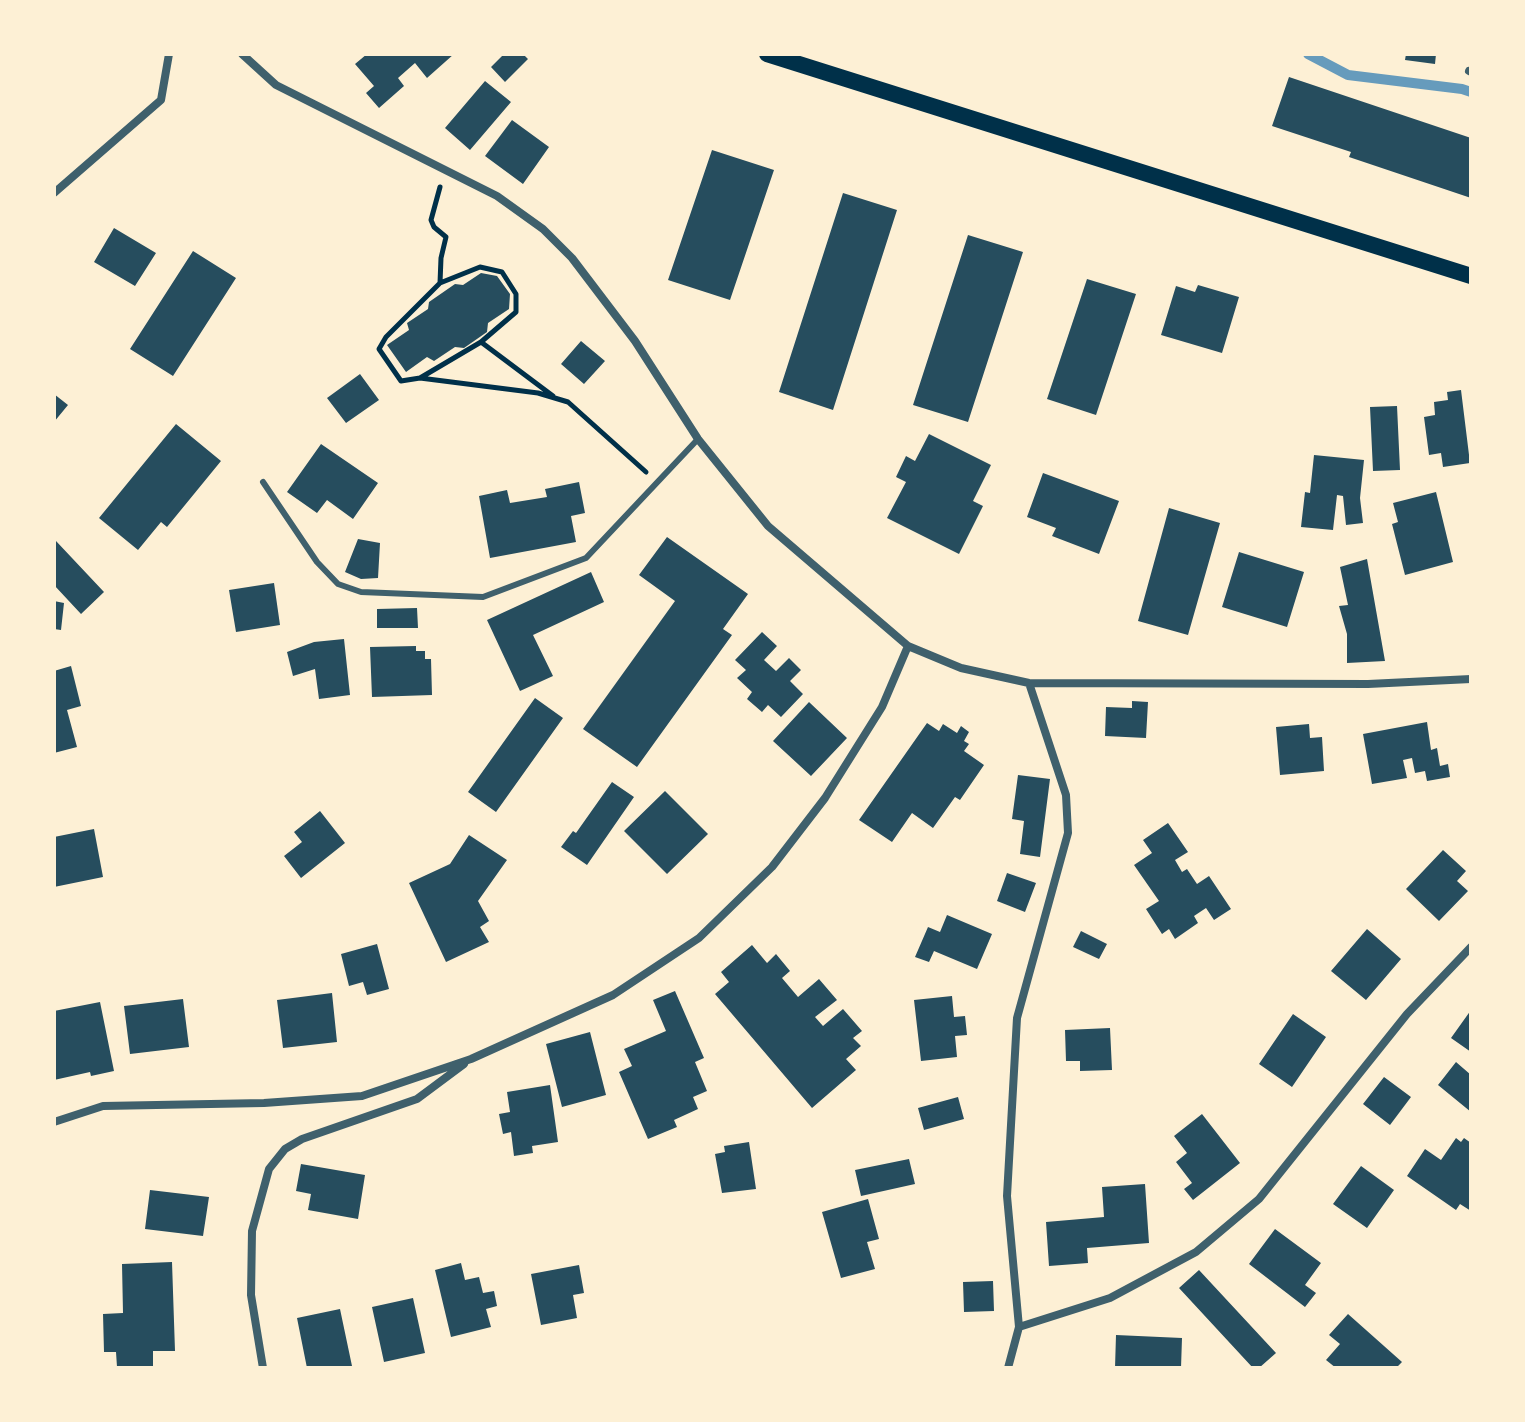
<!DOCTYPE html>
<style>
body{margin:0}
#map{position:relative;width:1525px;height:1422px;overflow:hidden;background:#fdf0d5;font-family:"Fira Sans Condensed",sans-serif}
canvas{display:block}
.frame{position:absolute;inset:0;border:56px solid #fdf0d5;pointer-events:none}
</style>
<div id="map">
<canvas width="1525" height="1422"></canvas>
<div class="frame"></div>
</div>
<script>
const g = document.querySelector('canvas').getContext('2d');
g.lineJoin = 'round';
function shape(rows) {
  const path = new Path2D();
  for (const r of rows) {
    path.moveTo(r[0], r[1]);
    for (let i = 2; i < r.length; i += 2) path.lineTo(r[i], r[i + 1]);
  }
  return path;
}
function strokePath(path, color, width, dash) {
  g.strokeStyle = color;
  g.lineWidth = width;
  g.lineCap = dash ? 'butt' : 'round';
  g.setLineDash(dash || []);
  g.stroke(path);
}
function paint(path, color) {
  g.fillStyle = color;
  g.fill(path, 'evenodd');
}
const stream = shape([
 [1308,54,1348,75,1462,89,1471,92]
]);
const building = shape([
 [367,54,454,54,427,78,415,63,398,78,404,86,379,108,366,93,374,86,355,64],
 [504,54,523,54,528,59,505,82,491,67],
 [1406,54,1436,54,1435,64,1405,60],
 [1289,77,1471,138,1471,198,1349,157,1351,152,1272,126],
 [485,81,511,102,470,150,445,128],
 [512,120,549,147,523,184,485,156],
 [712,150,774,170,730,300,668,280],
 [843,193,897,210,833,410,779,392],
 [114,228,156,253,135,286,94,262],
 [968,235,1023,252,968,422,913,405],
 [193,251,236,278,173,376,130,349],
 [481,273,497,276,510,294,509,309,488,323,487,332,464,348,455,347,434,361,427,357,406,372,387,345,409,330,407,323,428,309,429,302,455,284,463,285],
 [1087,279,1136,294,1096,415,1047,399],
 [1198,285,1239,297,1222,353,1161,335,1176,286,1195,292],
 [581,341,605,361,584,384,561,364],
 [360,374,379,400,346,423,327,398],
 [1461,390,1470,463,1443,467,1441,453,1429,455,1424,417,1435,415,1434,402,1448,400,1447,392],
 [54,394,68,405,54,422],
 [1397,406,1400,470,1373,471,1370,407],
 [176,424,221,461,167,527,161,522,138,550,99,518],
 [929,434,991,465,973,501,983,506,959,554,887,518,906,482,896,477,906,456,915,461],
 [321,444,378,483,353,519,327,500,317,513,287,492],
 [1314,455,1364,460,1360,498,1363,523,1346,525,1343,496,1337,495,1333,530,1301,527,1305,492,1310,493],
 [1043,473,1119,501,1099,554,1052,536,1056,528,1027,517],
 [579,482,585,513,571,516,576,542,490,558,479,496,507,490,510,503,547,497,545,489],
 [1436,492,1453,562,1405,575,1392,524,1398,522,1393,503],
 [1169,508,1220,523,1188,635,1138,621],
 [667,537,748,594,723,629,732,635,637,767,583,729,675,601,639,575],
 [358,539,380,543,378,578,361,579,345,572],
 [56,541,104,592,81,614,54,585,54,543],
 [1239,552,1304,572,1287,627,1222,607],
 [1367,559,1385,661,1347,663,1347,634,1339,606,1348,605,1340,567],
 [591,572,604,602,533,635,553,676,520,691,487,620],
 [274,583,280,625,236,632,229,590],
 [54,601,64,603,61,630,54,629],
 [417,608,418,628,377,628,377,609],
 [762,632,777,646,764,660,776,671,789,658,801,670,790,681,803,694,781,717,768,705,762,712,747,699,752,692,737,678,746,670,735,660],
 [344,639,350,695,319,699,315,669,293,676,287,652,314,642],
 [416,646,416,651,425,651,425,659,431,659,432,695,372,697,370,647],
 [71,666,81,706,67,710,77,747,54,753,54,671],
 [535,698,563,718,496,812,468,792],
 [1132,701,1148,702,1146,738,1105,736,1106,707,1132,708],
 [809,702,847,738,811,776,773,741],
 [1427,722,1431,750,1437,748,1440,766,1448,764,1450,777,1427,781,1425,771,1415,773,1412,758,1403,760,1407,778,1372,784,1363,734],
 [927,723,939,731,943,724,957,733,961,726,969,732,964,741,969,744,964,751,984,765,960,800,955,797,933,828,912,813,892,842,859,820],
 [1309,724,1310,738,1322,737,1324,771,1280,775,1276,727],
 [1018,775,1050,779,1040,857,1020,854,1024,821,1012,819],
 [612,782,634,797,587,865,561,847,573,831,576,833],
 [665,791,708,834,667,874,624,831],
 [320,811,345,843,301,878,284,856,302,842,294,832],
 [1168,823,1188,852,1175,860,1182,872,1187,869,1197,884,1209,876,1231,909,1214,920,1206,908,1194,916,1198,923,1175,939,1169,929,1162,934,1146,909,1159,901,1134,865,1152,853,1143,840],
 [94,829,103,877,54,887,54,837],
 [469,835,507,860,478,901,489,921,480,927,489,942,446,962,409,883,450,864],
 [1443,850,1466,871,1457,881,1468,891,1439,921,1406,889],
 [1007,873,1036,883,1025,912,997,901],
 [947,915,992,934,977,969,934,951,929,962,915,957,928,927,940,932],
 [1367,929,1401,959,1366,1000,1331,971],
 [1081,931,1107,944,1099,959,1073,947],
 [377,944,389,989,367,995,363,982,349,986,341,954],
 [752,945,767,963,776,954,790,971,782,978,798,997,819,979,837,1000,815,1017,823,1026,843,1009,862,1031,853,1038,861,1046,846,1059,856,1070,812,1108,715,994,729,982,721,972],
 [675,991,704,1058,695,1062,707,1091,693,1097,698,1109,674,1120,677,1127,648,1139,619,1072,632,1066,624,1049,666,1031,653,1000],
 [332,993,337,1042,283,1048,277,1000],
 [952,996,954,1017,965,1016,967,1035,955,1036,957,1057,921,1061,914,1000],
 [183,999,189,1047,130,1054,124,1006],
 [100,1002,114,1071,91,1076,90,1072,54,1080,54,1011],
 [1471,1010,1471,1052,1451,1038],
 [1293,1014,1326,1037,1292,1087,1259,1064],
 [1110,1028,1112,1070,1080,1071,1080,1061,1066,1061,1065,1030],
 [590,1032,606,1095,562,1107,546,1044],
 [1456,1062,1471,1075,1471,1112,1438,1085],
 [1384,1077,1411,1097,1390,1125,1363,1104],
 [550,1085,558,1142,532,1146,533,1153,514,1156,511,1132,503,1134,499,1114,510,1112,507,1092],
 [958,1097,964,1119,924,1130,918,1108],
 [1202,1114,1240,1163,1193,1200,1184,1189,1192,1183,1176,1162,1187,1153,1174,1136],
 [1456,1138,1461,1142,1464,1138,1471,1143,1471,1211,1460,1204,1456,1210,1407,1176,1425,1149,1441,1160],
 [749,1142,756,1189,722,1193,715,1154,725,1152,724,1146],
 [909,1159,915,1184,861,1196,855,1170],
 [301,1164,365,1175,358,1219,308,1210,311,1194,296,1191],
 [1361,1166,1394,1190,1367,1228,1333,1204],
 [1145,1184,1149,1243,1087,1248,1088,1263,1049,1266,1046,1222,1104,1217,1102,1187],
 [150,1190,209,1197,203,1236,145,1229],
 [868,1199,879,1239,867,1242,875,1269,841,1278,822,1212],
 [1275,1229,1321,1263,1305,1285,1316,1293,1305,1307,1249,1264],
 [172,1262,175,1351,153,1351,153,1366,117,1367,116,1352,104,1352,103,1314,123,1313,122,1264],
 [461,1263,465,1280,479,1277,483,1293,494,1291,497,1306,486,1309,491,1327,451,1337,435,1270],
 [579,1265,584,1293,573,1295,577,1318,541,1325,531,1274],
 [1199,1270,1276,1353,1259,1368,1253,1368,1179,1288],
 [993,1281,994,1311,964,1312,963,1282],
 [413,1298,425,1353,384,1362,372,1307],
 [340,1309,352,1366,307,1368,297,1318],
 [1348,1314,1402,1362,1396,1368,1336,1368,1326,1360,1340,1344,1329,1335],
 [1116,1335,1182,1338,1181,1368,1115,1368]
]);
const path = shape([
 [440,283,441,258,446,237,434,227,431,220,440,187],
 [481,342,553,396],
 [420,378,481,342,516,312,516,294,502,272,480,267,440,283,386,337,379,349,401,381,420,378,538,393,568,402,646,472]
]);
const service = shape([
 [263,482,317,562,338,584,361,592,483,597,586,558,698,439]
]);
const minor = shape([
 [242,54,276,85,497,196,543,229,572,258,635,341,698,439,768,526,908,646,961,668,1029,683,1368,684,1471,679],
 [1469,71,1471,72],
 [54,193,161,100,169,54],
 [54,1122,103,1106,264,1103,362,1096,471,1059,613,995,699,938,772,867,825,798,882,707,908,646],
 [1019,1327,1110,1298,1196,1252,1259,1199,1407,1014,1471,947],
 [263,1368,251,1295,252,1231,269,1169,285,1149,302,1139,417,1099,464,1064],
 [1008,1368,1019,1327,1007,1196,1017,1018,1068,833,1066,795,1029,683]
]);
const secondary = shape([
 [767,54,1471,276]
]);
strokePath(stream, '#669bbc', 10);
paint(building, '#264d5e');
strokePath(path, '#003049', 5);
strokePath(service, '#3f606c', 6);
strokePath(minor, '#3f606c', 8);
strokePath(secondary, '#003049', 16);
</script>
